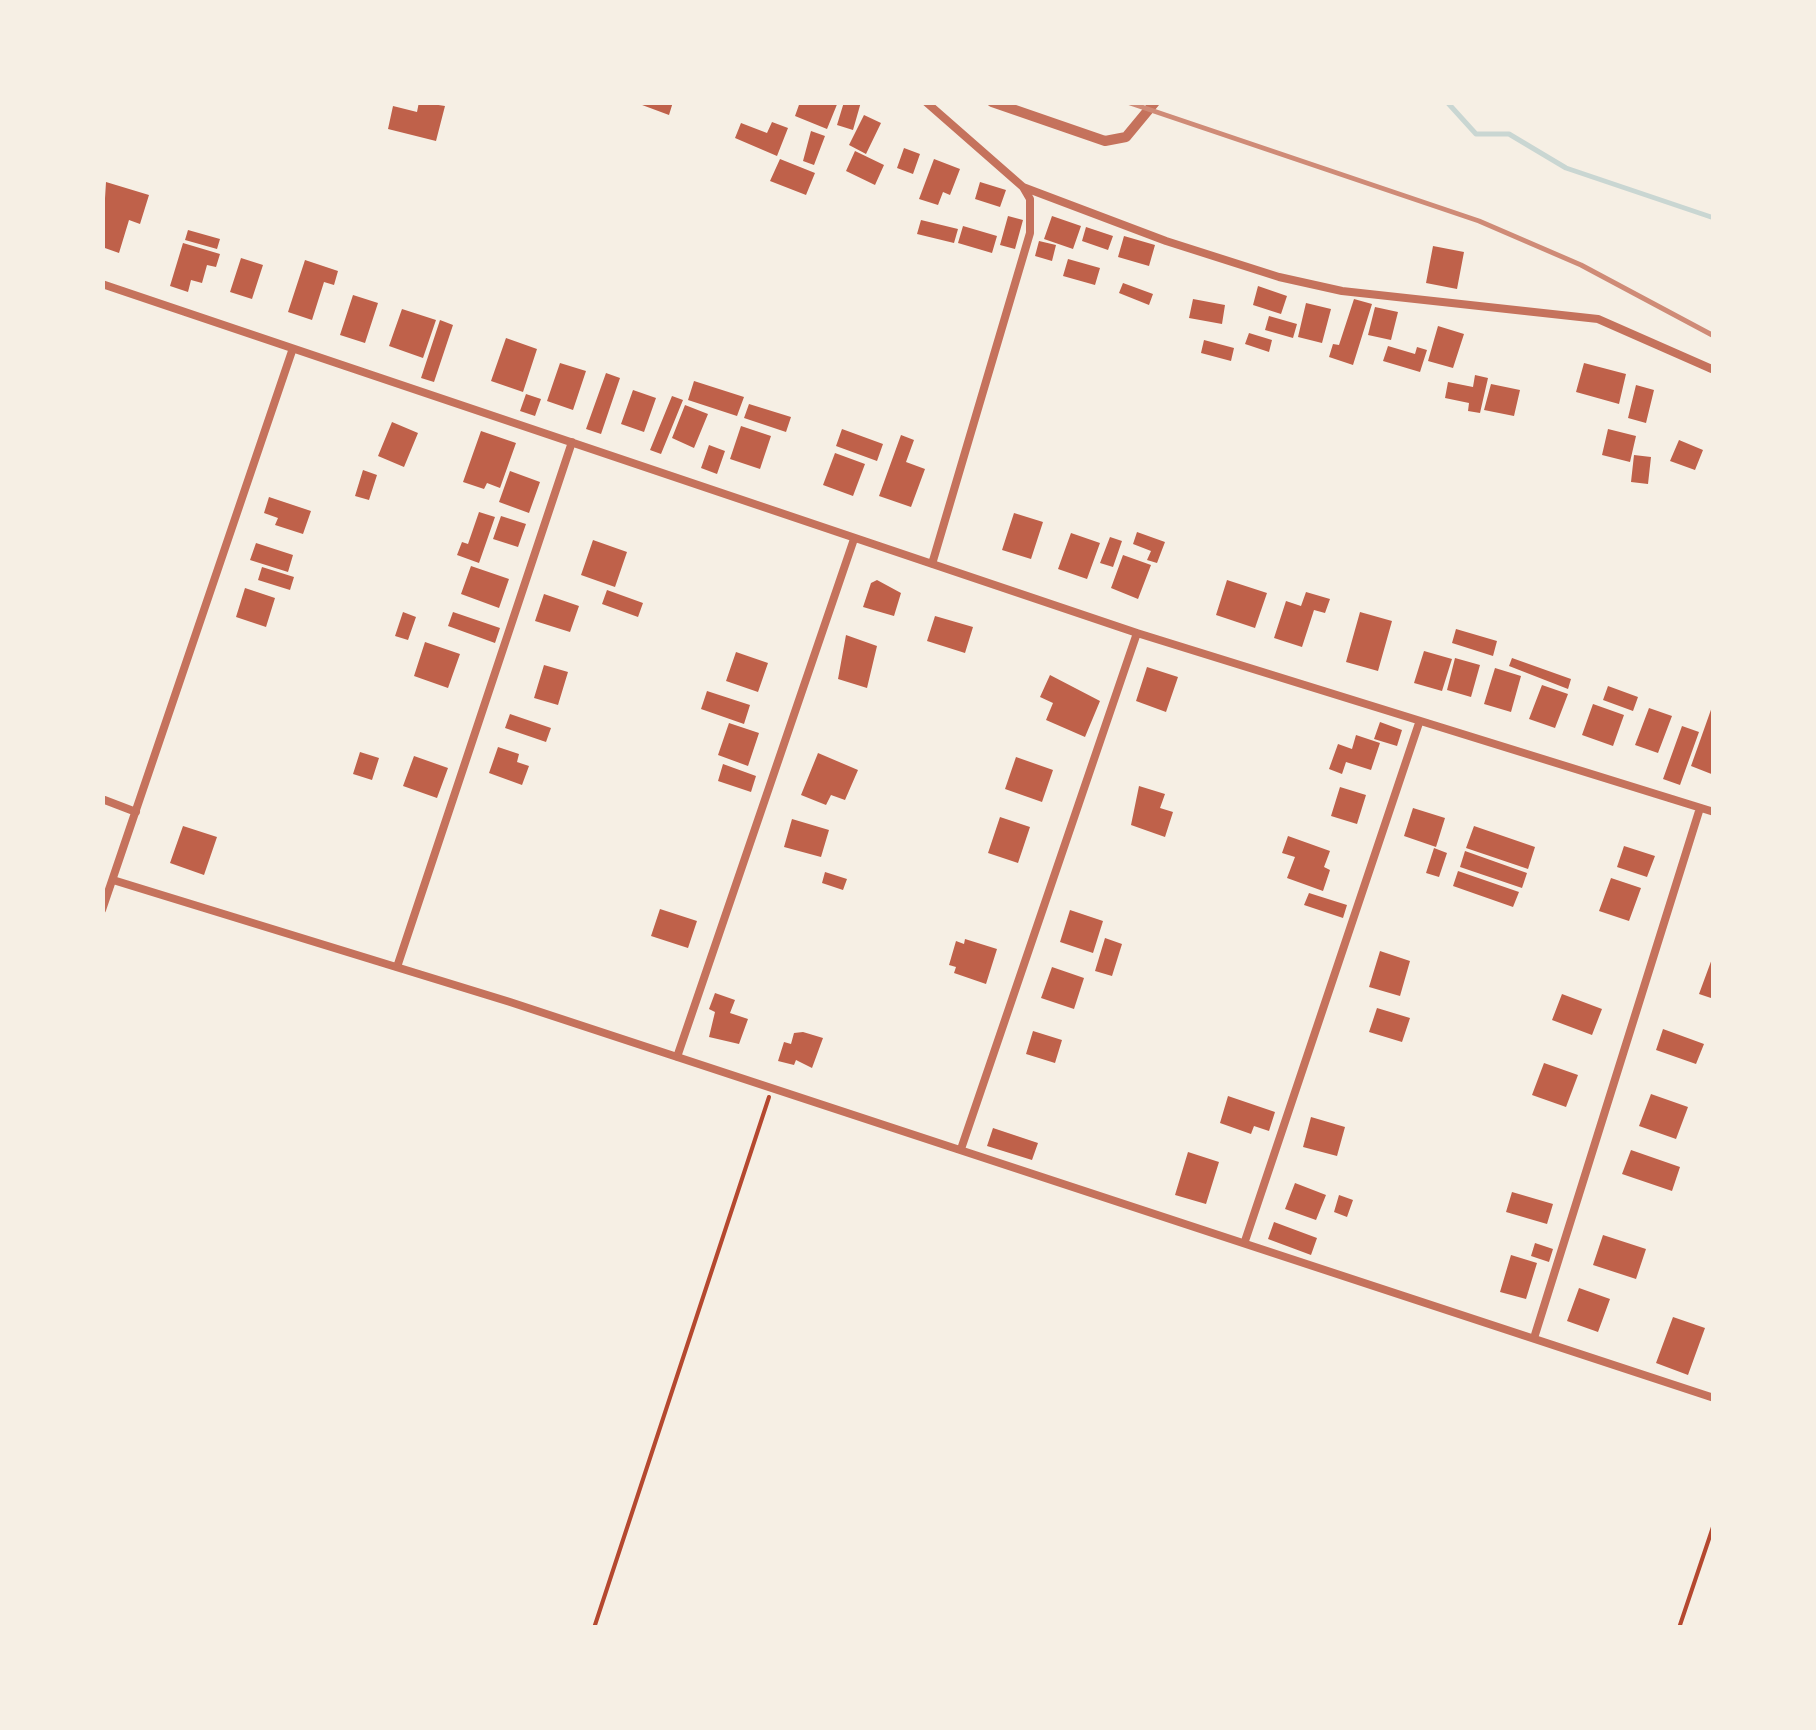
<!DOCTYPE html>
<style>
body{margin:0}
#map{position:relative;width:1816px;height:1730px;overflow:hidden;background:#f6efe4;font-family:"PT Sans",sans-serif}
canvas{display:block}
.frame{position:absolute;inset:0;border:105px solid #f6efe4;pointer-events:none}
</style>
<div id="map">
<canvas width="1816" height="1730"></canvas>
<div class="frame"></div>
</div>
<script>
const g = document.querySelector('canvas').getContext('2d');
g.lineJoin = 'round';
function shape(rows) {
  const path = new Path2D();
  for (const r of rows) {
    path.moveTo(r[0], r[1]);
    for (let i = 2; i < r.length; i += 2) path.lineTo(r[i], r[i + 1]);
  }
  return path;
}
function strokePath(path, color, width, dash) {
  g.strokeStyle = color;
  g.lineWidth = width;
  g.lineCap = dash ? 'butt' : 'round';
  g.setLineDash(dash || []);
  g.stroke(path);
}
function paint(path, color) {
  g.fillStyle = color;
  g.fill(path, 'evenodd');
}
const stream = shape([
 [1447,102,1476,134,1509,134,1566,168,1714,218]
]);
const building = shape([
 [419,102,445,106,436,141,388,129,393,106,417,112],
 [634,102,673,102,669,115],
 [800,102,838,102,827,129,795,116],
 [844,102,861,102,853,130,837,125],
 [864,115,881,123,866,154,849,145],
 [772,122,788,128,777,156,735,138,741,123,767,133],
 [811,131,825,136,814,165,803,161],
 [904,148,920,154,913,174,897,168],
 [855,151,884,165,875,185,846,171],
 [780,159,815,173,806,195,770,181],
 [934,159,960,169,950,195,943,192,938,205,919,199],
 [106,182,149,195,140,224,129,220,119,253,102,247],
 [980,182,1006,190,1000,207,975,199],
 [1008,216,1023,220,1015,249,1000,245],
 [1052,216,1081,226,1073,249,1044,239],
 [921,220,958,229,954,243,917,234],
 [963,226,997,236,992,253,958,243],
 [1086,227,1113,236,1108,250,1082,241],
 [188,230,220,239,217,249,185,240],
 [1124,236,1155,245,1149,266,1118,257],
 [1039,241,1056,245,1052,261,1035,256],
 [183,243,220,254,216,267,207,265,202,283,191,280,188,292,170,286],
 [1433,246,1464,252,1457,289,1426,283],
 [241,258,263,265,252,299,230,292],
 [1068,259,1100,268,1095,285,1063,276],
 [305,260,338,271,334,285,324,282,312,320,288,312],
 [1123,283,1153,294,1149,305,1119,293],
 [1258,286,1287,296,1281,314,1253,305],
 [353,295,378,303,365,343,340,335],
 [1193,299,1225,305,1222,324,1189,318],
 [1354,299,1372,304,1353,365,1329,357,1333,344,1339,345],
 [1306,303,1331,309,1322,343,1298,337],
 [1375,307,1398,312,1391,340,1368,335],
 [402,309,436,320,423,358,389,346],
 [1269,316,1297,324,1293,338,1265,330],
 [440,320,453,325,434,382,421,378],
 [1438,326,1464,334,1453,368,1428,361],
 [1249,333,1272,340,1269,352,1245,344],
 [506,338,537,349,523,392,491,381],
 [1204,340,1234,348,1231,361,1201,353],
 [1388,346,1415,354,1417,347,1427,350,1420,372,1383,361],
 [560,363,586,371,573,410,547,401],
 [1584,363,1626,374,1619,404,1576,392],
 [606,373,620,378,601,434,586,429],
 [1475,375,1488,378,1480,413,1468,411,1469,403,1445,398,1448,382,1473,387],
 [694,381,744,397,737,416,688,400],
 [1491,384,1520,390,1514,416,1484,410],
 [1636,385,1654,390,1646,423,1628,418],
 [633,390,656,398,644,432,621,424],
 [526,394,541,399,535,416,520,411],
 [672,396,683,400,661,454,650,450],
 [749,404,791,417,786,432,744,418],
 [685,405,708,414,694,448,672,438],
 [392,422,418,433,404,467,378,456],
 [741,426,771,436,760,469,730,459],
 [842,429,883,444,877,461,836,446],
 [1608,429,1636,436,1630,462,1602,455],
 [481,431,516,443,500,488,487,483,484,489,463,482],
 [901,435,914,440,906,462,925,469,911,507,879,496],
 [1679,440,1703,450,1695,470,1670,461],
 [709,445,725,451,717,474,701,468],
 [835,453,865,464,853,496,823,485],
 [1634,455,1651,457,1648,484,1631,482],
 [363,470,377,475,369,500,355,496],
 [510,471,540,482,529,513,499,502],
 [269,497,311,511,303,534,275,525,278,518,264,513],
 [479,512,495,517,479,563,457,555,462,542,468,544],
 [1014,513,1043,522,1031,559,1002,550],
 [501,516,526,524,518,547,493,539],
 [1137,532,1165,542,1157,563,1147,560,1151,551,1133,544],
 [1071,533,1100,543,1087,579,1058,569],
 [1110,537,1122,541,1113,567,1100,563],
 [593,540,627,552,615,587,581,575],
 [256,543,293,555,288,572,250,560],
 [1123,555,1151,565,1138,599,1111,588],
 [471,566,509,579,499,608,461,594],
 [262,567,294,577,290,590,258,580],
 [877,580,901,593,894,616,863,607,871,583],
 [1227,580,1267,593,1255,628,1216,615],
 [245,588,275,598,266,627,236,617],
 [607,590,643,603,638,617,602,604],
 [1306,592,1330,599,1325,613,1314,610,1302,647,1274,638,1286,601,1301,606],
 [544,594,579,606,570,632,535,621],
 [403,612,416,617,408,640,395,636],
 [453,612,500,628,495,643,448,626],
 [1360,612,1392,621,1378,671,1346,662],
 [935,616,973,627,965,653,927,641],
 [1456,629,1497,641,1493,656,1452,643],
 [846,635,877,646,867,688,838,679],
 [425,642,460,654,448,688,414,676],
 [1424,651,1452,659,1442,691,1414,683],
 [736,652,768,663,758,692,726,681],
 [1455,658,1480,665,1471,697,1447,690],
 [1512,658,1571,679,1568,689,1509,666],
 [544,665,568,672,558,705,534,698],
 [1147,667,1178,677,1166,712,1136,701],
 [1495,668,1521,676,1511,712,1484,704],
 [1050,675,1100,701,1085,737,1046,720,1053,703,1040,697],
 [1542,685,1568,694,1555,728,1529,719],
 [1608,686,1638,697,1633,711,1603,700],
 [707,691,750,705,744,724,701,709],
 [1593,704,1624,715,1613,746,1582,735],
 [1713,704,1714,704,1714,775,1691,766],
 [1649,708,1672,716,1658,753,1635,745],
 [510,714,551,728,546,742,505,728],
 [1380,722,1402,730,1397,746,1374,739],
 [729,723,759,733,748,766,718,755],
 [1682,726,1699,732,1680,785,1663,779],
 [1356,735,1380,743,1371,770,1346,762,1342,774,1329,769,1338,744,1352,749],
 [498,747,519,754,517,762,529,766,522,785,489,773],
 [360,752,379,758,372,780,353,774],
 [818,753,858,770,845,800,831,795,826,805,801,795],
 [414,756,448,768,437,798,403,786],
 [1016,757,1053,770,1042,802,1005,789],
 [723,764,756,776,751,792,718,781],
 [1139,786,1165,794,1160,808,1173,812,1165,837,1131,825],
 [1340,787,1366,795,1357,824,1331,816],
 [1413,808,1445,818,1436,847,1404,836],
 [1000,817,1030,827,1018,863,988,853],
 [792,819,829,830,821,857,784,847],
 [183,826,217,837,204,875,170,863],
 [1474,826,1535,847,1528,869,1466,848],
 [1288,836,1330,851,1324,867,1330,870,1323,891,1287,878,1295,857,1282,853],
 [1624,846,1655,856,1647,877,1617,867],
 [1434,848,1447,853,1439,877,1426,873],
 [1465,851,1527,873,1522,888,1460,867],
 [1458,871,1519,892,1513,907,1453,886],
 [825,872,847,879,843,890,822,883],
 [1611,878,1641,888,1629,921,1599,911],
 [1309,893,1347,905,1343,918,1304,905],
 [660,909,697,921,688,948,651,936],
 [1070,910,1103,921,1093,953,1060,942],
 [1105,938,1122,944,1112,976,1095,971],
 [965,939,997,949,986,984,954,973,956,967,949,965,956,941,964,944],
 [1380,951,1410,961,1400,996,1369,987],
 [1713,956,1714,956,1714,999,1699,994],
 [1052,967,1084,978,1074,1009,1041,998],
 [715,993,735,1000,730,1013,748,1019,739,1044,709,1037,715,1012,709,1009],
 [1562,994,1602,1009,1592,1035,1552,1020],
 [1377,1008,1410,1018,1402,1042,1369,1032],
 [1663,1029,1704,1044,1696,1064,1656,1050],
 [1033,1031,1062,1040,1055,1063,1026,1054],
 [803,1032,823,1038,812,1068,796,1060,794,1065,778,1061,784,1042,791,1044,794,1033],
 [1544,1063,1578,1075,1566,1107,1532,1095],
 [1651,1094,1688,1107,1676,1139,1639,1126],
 [1228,1096,1275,1112,1269,1131,1254,1126,1251,1134,1220,1123],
 [1311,1117,1345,1127,1337,1156,1303,1147],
 [993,1128,1038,1143,1032,1160,987,1146],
 [1631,1150,1680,1167,1672,1191,1622,1174],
 [1188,1152,1219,1162,1206,1204,1175,1195],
 [1295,1183,1326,1195,1316,1220,1285,1209],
 [1512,1192,1553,1204,1547,1224,1506,1212],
 [1339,1195,1353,1200,1347,1217,1334,1212],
 [1274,1222,1317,1238,1311,1255,1268,1239],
 [1603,1235,1646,1249,1636,1279,1593,1265],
 [1535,1243,1553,1249,1549,1262,1531,1256],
 [1511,1255,1537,1263,1526,1299,1500,1292],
 [1579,1288,1610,1299,1598,1332,1567,1321],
 [1673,1317,1705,1328,1688,1375,1656,1363]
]);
const path = shape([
 [594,1628,769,1097],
 [1679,1628,1714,1524]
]);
const minor = shape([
 [926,102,1023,187,1166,241,1279,277,1342,291,1598,319,1714,370],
 [102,284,1137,633,1714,812],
 [932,564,1030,233,1030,199,1023,187],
 [102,799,136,812],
 [113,880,510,1002,1714,1398],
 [102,910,292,351],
 [397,967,572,442],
 [677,1057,854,539],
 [961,1149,1137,633],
 [1245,1241,1419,723],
 [1534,1338,1700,808]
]);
const tertiary = shape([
 [992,102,1105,141,1126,137,1155,102]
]);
const rail = shape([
 [1127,102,1479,221,1581,265,1714,336]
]);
strokePath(stream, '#c9d6d2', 5);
paint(building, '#bf614a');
strokePath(path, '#b5482f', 4);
strokePath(minor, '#c5725c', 8);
strokePath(tertiary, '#c5725c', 10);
strokePath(rail, '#cf8b77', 5);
</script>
